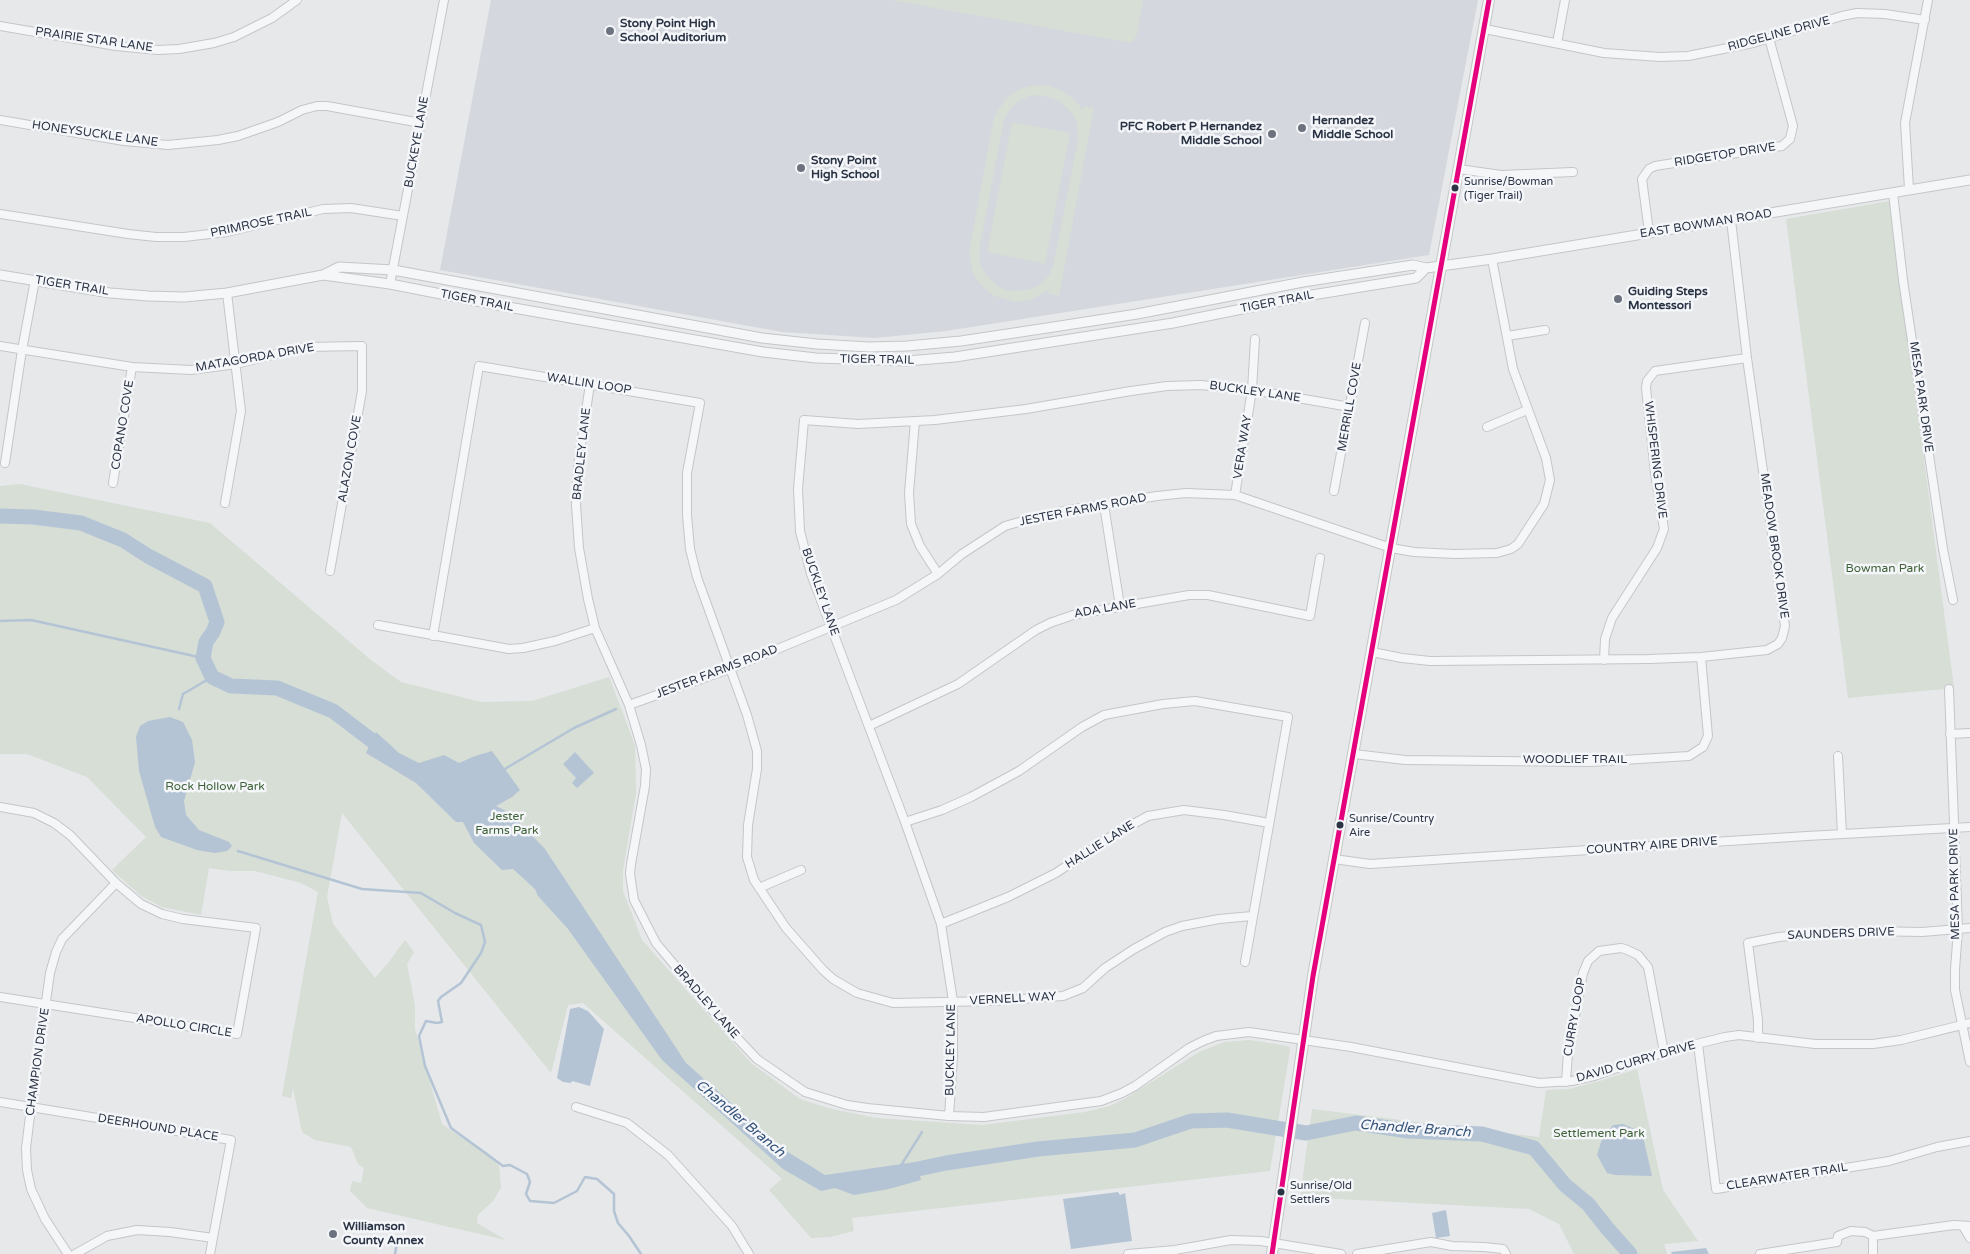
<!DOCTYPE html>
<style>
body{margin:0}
canvas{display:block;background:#e6e8ea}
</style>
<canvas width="1970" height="1254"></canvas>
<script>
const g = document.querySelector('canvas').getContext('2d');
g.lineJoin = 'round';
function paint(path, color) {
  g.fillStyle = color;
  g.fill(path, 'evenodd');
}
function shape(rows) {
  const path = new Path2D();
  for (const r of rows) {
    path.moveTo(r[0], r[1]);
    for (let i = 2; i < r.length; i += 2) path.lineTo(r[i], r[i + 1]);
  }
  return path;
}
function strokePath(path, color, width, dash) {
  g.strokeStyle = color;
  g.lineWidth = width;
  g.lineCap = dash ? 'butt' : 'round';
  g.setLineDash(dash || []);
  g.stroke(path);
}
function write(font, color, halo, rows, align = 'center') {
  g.font = font + ' "Varela Round",sans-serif';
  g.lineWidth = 5;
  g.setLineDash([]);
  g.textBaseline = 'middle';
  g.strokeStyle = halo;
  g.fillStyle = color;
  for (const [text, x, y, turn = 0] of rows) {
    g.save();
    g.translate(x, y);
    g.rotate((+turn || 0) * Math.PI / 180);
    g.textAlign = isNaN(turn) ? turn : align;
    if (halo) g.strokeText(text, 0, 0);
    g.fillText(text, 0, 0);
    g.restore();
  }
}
const built = shape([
 [491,0,1478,0,1429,255,946,331,875,338,782,332,440,270]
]);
const green = shape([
 [890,0,1143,0,1137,35,1132,43],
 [1034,85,1049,86,1063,91,1075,100,1083,110,1084,106,1094,108,1059,296,1049,294,1049,290,1031,300,1016,302,994,296,982,286,973,274,969,252,994,117,1006,98,1019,89],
 [1041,95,1058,100,1071,112,1077,122,1078,140,1053,266,1048,277,1039,285,1028,290,1010,291,999,287,986,275,980,264,980,246,1004,120,1009,110,1018,102,1029,96],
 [1012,122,1070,133,1045,264,987,252],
 [1890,201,1954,688,1848,698,1786,219],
 [20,484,210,523,371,660,401,682,481,702,532,701,609,677,635,745,636,793,623,870,623,891,642,940,751,1063,800,1099,828,1108,876,1118,982,1125,1085,1112,1110,1106,1126,1098,1199,1052,1224,1042,1250,1040,1282,1045,1289,1047,1290,1050,1270,1171,852,1218,854,1231,830,1237,811,1238,769,1190,782,1179,583,1003,568,1005,551,1073,342,813,327,897,333,924,375,978,388,963,405,940,414,952,407,964,415,1006,415,1029,442,1124,462,1138,487,1152,499,1166,501,1187,494,1200,478,1215,477,1223,506,1240,367,1208,350,1191,352,1181,361,1183,364,1168,358,1164,351,1147,315,1140,302,1132,293,1088,291,1098,282,1096,318,892,301,883,255,871,230,871,209,868,201,915,162,907,141,896,112,870,146,837,87,777,27,754,0,754,0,486],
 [1637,1069,1663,1190,1698,1241,1664,1244,1667,1254,1574,1254,1559,1224,1529,1209,1300,1197,1312,1109,1539,1137,1546,1090,1569,1089,1600,1081]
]);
const water = shape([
 [170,717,183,722,192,740,195,762,184,801,186,815,199,830,229,842,232,846,227,851,215,853,197,850,161,837,155,827,139,771,136,737,140,726,148,721],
 [376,732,399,753,419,763,444,755,459,763,475,756,492,751,520,790,512,797,496,806,510,813,545,849,686,1063,783,1149,825,1175,916,1162,921,1180,889,1189,854,1195,835,1188,821,1191,783,1169,662,1060,568,929,538,896,535,889,513,869,502,870,474,843,463,822,456,822,416,783,366,753],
 [575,752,594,773,577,788,572,783,576,778,563,764],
 [579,1007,588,1011,604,1029,590,1086,572,1081,571,1083,563,1082,557,1078,570,1009],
 [1623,1124,1642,1132,1652,1176,1615,1175,1607,1173,1597,1155,1602,1139,1613,1125],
 [1118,1192,1120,1195,1125,1193,1132,1241,1071,1249,1063,1199],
 [1446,1210,1450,1236,1436,1238,1432,1213],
 [1706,1248,1709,1254,1672,1254,1671,1252]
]);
const stream = shape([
 [0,621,31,620,203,658],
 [179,709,183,694,212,677],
 [503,770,574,728,616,709],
 [238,851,362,889,421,893,455,913,481,925,485,942,481,953,461,983,441,997,438,1001,442,1022,437,1023,426,1021,419,1036,425,1066,451,1128,503,1166,510,1165,527,1174,530,1182,526,1194,530,1201,554,1203,577,1191,585,1177,597,1179,614,1194,614,1211,618,1223,629,1236,641,1254],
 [900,1167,922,1132],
 [395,1254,398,1236]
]);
const river = shape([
 [0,516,33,517,81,523,123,540,148,556,205,586,217,622,213,632,206,642,203,658,212,677,231,686,277,688,333,711,387,752],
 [899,1173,946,1163,1038,1149,1135,1140,1191,1121,1227,1120,1306,1133,1356,1123,1408,1131,1482,1134,1534,1148,1565,1185,1588,1204,1607,1228,1630,1254]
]);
const minor = shape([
 [0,26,116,46,158,50,179,49,214,43,234,37,272,18,297,0],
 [1485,29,1604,53,1660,57,1688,56,1753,43,1842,16,1857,13,1885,14,1925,20],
 [1557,43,1565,0],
 [0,120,124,141,168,145,218,140,238,136,278,122,302,110,317,106,327,106,421,123],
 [1459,169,1501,175,1573,172],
 [1909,189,1905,123,1928,0],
 [1893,193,1903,280,1943,549,1953,600],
 [0,214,128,234,156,237,184,237,227,232,323,209,351,208,403,216],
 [1649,232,1642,179,1649,169,1655,166,1782,146,1790,139,1793,126,1769,38],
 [390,284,444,0],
 [1507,336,1545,330],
 [0,346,132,367,191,370,236,364,305,347,362,346,362,391,330,571],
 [590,384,578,465,576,505,579,548,588,599,595,628,629,705,641,745,646,769,645,786,631,864,630,874,634,900,656,943,724,1024,757,1059,805,1092,847,1105,867,1108,949,1116,984,1117,1101,1101,1122,1093,1135,1086,1189,1048,1203,1041,1216,1036,1249,1032,1351,1047,1539,1083,1572,1081,1594,1076,1664,1052,1725,1037,1739,1035,1815,1044,1873,1044,1901,1040,1970,1023],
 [915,421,909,493,911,524,920,546,938,574],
 [1487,427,1527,410],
 [5,463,22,350,35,280],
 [113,483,132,367],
 [1334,491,1365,323],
 [1235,495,1252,390,1255,339],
 [225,503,241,411,227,293],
 [1104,505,1120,606],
 [378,625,509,649,523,648,555,641,595,628],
 [433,636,479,366,700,403,687,473,687,515,690,549,697,577,747,715,757,751,757,769,748,825,747,857,754,880,786,928,823,970,833,979,857,993,893,1003,994,1001,1063,996,1083,988,1105,968,1134,949,1165,932,1182,926,1219,919,1252,916],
 [1372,652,1402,658,1430,661,1649,659,1701,657,1767,650,1778,644,1782,638,1785,626,1747,358,1731,220],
 [1604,660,1605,639,1612,618,1657,548,1664,529,1655,473,1646,388,1647,381,1655,371,1747,358],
 [1949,689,1958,930,1955,969,1955,990,1970,1062],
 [629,705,729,669,896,600,938,574,962,554,1005,526,1033,518,1068,510,1157,496,1186,493,1235,495,1391,548,1414,552,1455,554,1497,553,1511,549,1518,544,1544,504,1550,480,1546,458,1513,369,1492,259],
 [869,726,958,684,1036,630,1050,623,1073,615,1189,595,1208,595,1310,616,1320,558],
 [1950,734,1970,733],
 [1354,754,1405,760,1590,762,1689,756,1703,747,1708,736,1701,657],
 [1838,756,1842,834],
 [0,807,34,813,54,823,70,835,116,883,141,904,162,914,183,919,256,928,237,1034,0,997],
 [905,822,942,810,971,797,1019,771,1082,727,1104,715,1163,704,1195,701,1288,717,1245,962],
 [1334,859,1370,864,1807,836,1970,827],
 [759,888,801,870],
 [941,924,1008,897,1056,873,1113,835,1148,816,1184,810,1224,815,1269,823],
 [1758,1038,1758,1020,1748,943,1779,937,1816,933,1867,931,1922,932,1970,928],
 [1698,1044,1716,1189,1889,1161,1937,1147,1970,1141],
 [1566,1082,1568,1053,1583,973,1588,961,1599,951,1621,948,1625,949,1638,955,1648,967,1664,1052],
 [0,1102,231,1140,210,1254],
 [576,1107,627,1123,668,1155,732,1226,749,1254],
 [949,1116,953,1057,953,1001,941,924,905,822,811,574,800,531,798,489,804,420,858,424,935,420,1026,409,1131,391,1167,386,1201,385,1252,390,1350,407],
 [1963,1226,1970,1238],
 [68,1254,45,1219,31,1189,27,1170,26,1148,31,1108,50,973,56,952,62,939,116,883],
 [75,1254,107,1236,137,1230,170,1232,213,1238],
 [1128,1254,1175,1250,1231,1240,1261,1241,1341,1254],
 [1357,1254,1431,1242,1452,1246,1484,1247,1503,1249,1506,1254],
 [1760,1254,1837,1242,1838,1236,1851,1231,1865,1232,1873,1236],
 [1873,1254,1873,1236,1954,1225,1970,1226]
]);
const tertiary = shape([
 [0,275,110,293,148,296,184,297,227,293,323,275,390,284,497,305,763,352,816,358,907,361,955,357,1173,323,1306,296,1416,278,1426,268],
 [323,275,339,267,393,270,762,338,817,344,869,347,907,346,961,341,1047,328,1137,314,1303,282,1413,265,1426,268,1492,259,1970,180]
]);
const secondary = shape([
 [1272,1254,1313,976,1489,0]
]);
const bus1 = shape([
 [1272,1254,1313,976,1489,0]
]);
const markers = [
 [610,31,5,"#6c737f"],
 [1302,128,5,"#6c737f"],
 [1272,134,5,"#6c737f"],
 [801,168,5,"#6c737f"],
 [1455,188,4.5,"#2b3445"],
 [1618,299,5,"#6c737f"],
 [1340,825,4.5,"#2b3445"],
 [1281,1192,4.5,"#2b3445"],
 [333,1234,5,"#6c737f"]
];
const busNames = [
 ["Sunrise/Bowman",1464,182],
 ["(Tiger Trail)",1464,196],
 ["Sunrise/Country",1349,819],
 ["Aire",1349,833],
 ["Sunrise/Old",1290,1186],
 ["Settlers",1290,1200]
];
const poiNames = [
 ["Stony Point High",620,24],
 ["School Auditorium",620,38],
 ["Hernandez",1312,121],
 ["Middle School",1312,135],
 ["PFC Robert P Hernandez",1262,127,"right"],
 ["Middle School",1262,141,"right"],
 ["Stony Point",811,161],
 ["High School",811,175],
 ["Guiding Steps",1628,292],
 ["Montessori",1628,306],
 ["Williamson",343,1227],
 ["County Annex",343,1241]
];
const streetNames = [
 ["RIDGELINE DRIVE",1779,34,-15],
 ["PRAIRIE STAR LANE",94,40,8],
 ["HONEYSUCKLE LANE",95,134,8],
 ["BUCKEYE LANE",417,142,-80],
 ["RIDGETOP DRIVE",1725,155,-9],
 ["PRIMROSE TRAIL",261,223,-12],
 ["EAST BOWMAN ROAD",1706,224,-9],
 ["TIGER TRAIL",72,286,9],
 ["TIGER TRAIL",477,301,11],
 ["TIGER TRAIL",1277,302,-11],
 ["MATAGORDA DRIVE",255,358,-10],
 ["TIGER TRAIL",877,360,1],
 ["WALLIN LOOP",589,384,9],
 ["BUCKLEY LANE",1255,392,8],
 ["MESA PARK DRIVE",1921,397,82],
 ["MERRILL COVE",1350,407,-80],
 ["COPANO COVE",123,425,-81],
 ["VERA WAY",1243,447,-81],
 ["BRADLEY LANE",582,454,-84],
 ["ALAZON COVE",350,459,-80],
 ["WHISPERING DRIVE",1655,460,83],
 ["JESTER FARMS ROAD",1083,510,-11],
 ["MEADOW BROOK DRIVE",1774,546,82],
 ["BUCKLEY LANE",820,592,71],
 ["ADA LANE",1105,609,-10],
 ["JESTER FARMS ROAD",717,672,-21],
 ["WOODLIEF TRAIL",1575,760],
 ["HALLIE LANE",1100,845,-32],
 ["COUNTRY AIRE DRIVE",1652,846,-4],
 ["MESA PARK DRIVE",1955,884,-91],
 ["SAUNDERS DRIVE",1841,934,-2],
 ["VERNELL WAY",1013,999,-3],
 ["BRADLEY LANE",706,1002,49],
 ["CURRY LOOP",1575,1017,-80],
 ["APOLLO CIRCLE",184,1026,9],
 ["BUCKLEY LANE",951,1050,-89],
 ["CHAMPION DRIVE",38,1062,-82],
 ["DAVID CURRY DRIVE",1636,1062,-16],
 ["DEERHOUND PLACE",158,1128,9],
 ["CLEARWATER TRAIL",1787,1177,-9]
];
const parkNames = [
 ["Bowman Park",1885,569],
 ["Rock Hollow Park",215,787],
 ["Jester",507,817],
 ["Farms Park",507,831],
 ["Settlement Park",1599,1134]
];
const waterNames = [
 ["Chandler Branch",740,1119,40],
 ["Chandler Branch",1415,1129,4]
];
paint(built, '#d4d7dd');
paint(green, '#d6ded6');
paint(water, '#b4c4d5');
strokePath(stream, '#b4c4d5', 2.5);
strokePath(river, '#b4c4d5', 15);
strokePath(minor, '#c4c6c8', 10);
strokePath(tertiary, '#c4c6c8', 11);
strokePath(secondary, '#c4c6c8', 12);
strokePath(minor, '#f5f6f7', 8);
strokePath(tertiary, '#f5f6f7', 9);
strokePath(secondary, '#f8f8f8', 10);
strokePath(bus1, '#e5007d', 5);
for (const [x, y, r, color] of markers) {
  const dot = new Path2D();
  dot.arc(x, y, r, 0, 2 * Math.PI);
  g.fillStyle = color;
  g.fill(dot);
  strokePath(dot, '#f4f6f9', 2);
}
write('11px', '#2b3445', '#f4f6f9', busNames, 'left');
write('bold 12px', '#2b3445', '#f4f6f9', poiNames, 'left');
write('12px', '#2b3445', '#f4f6f9', streetNames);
write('12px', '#3f6138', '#f4f6f9', parkNames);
write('italic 14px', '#34527a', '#f4f6f9', waterNames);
</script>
